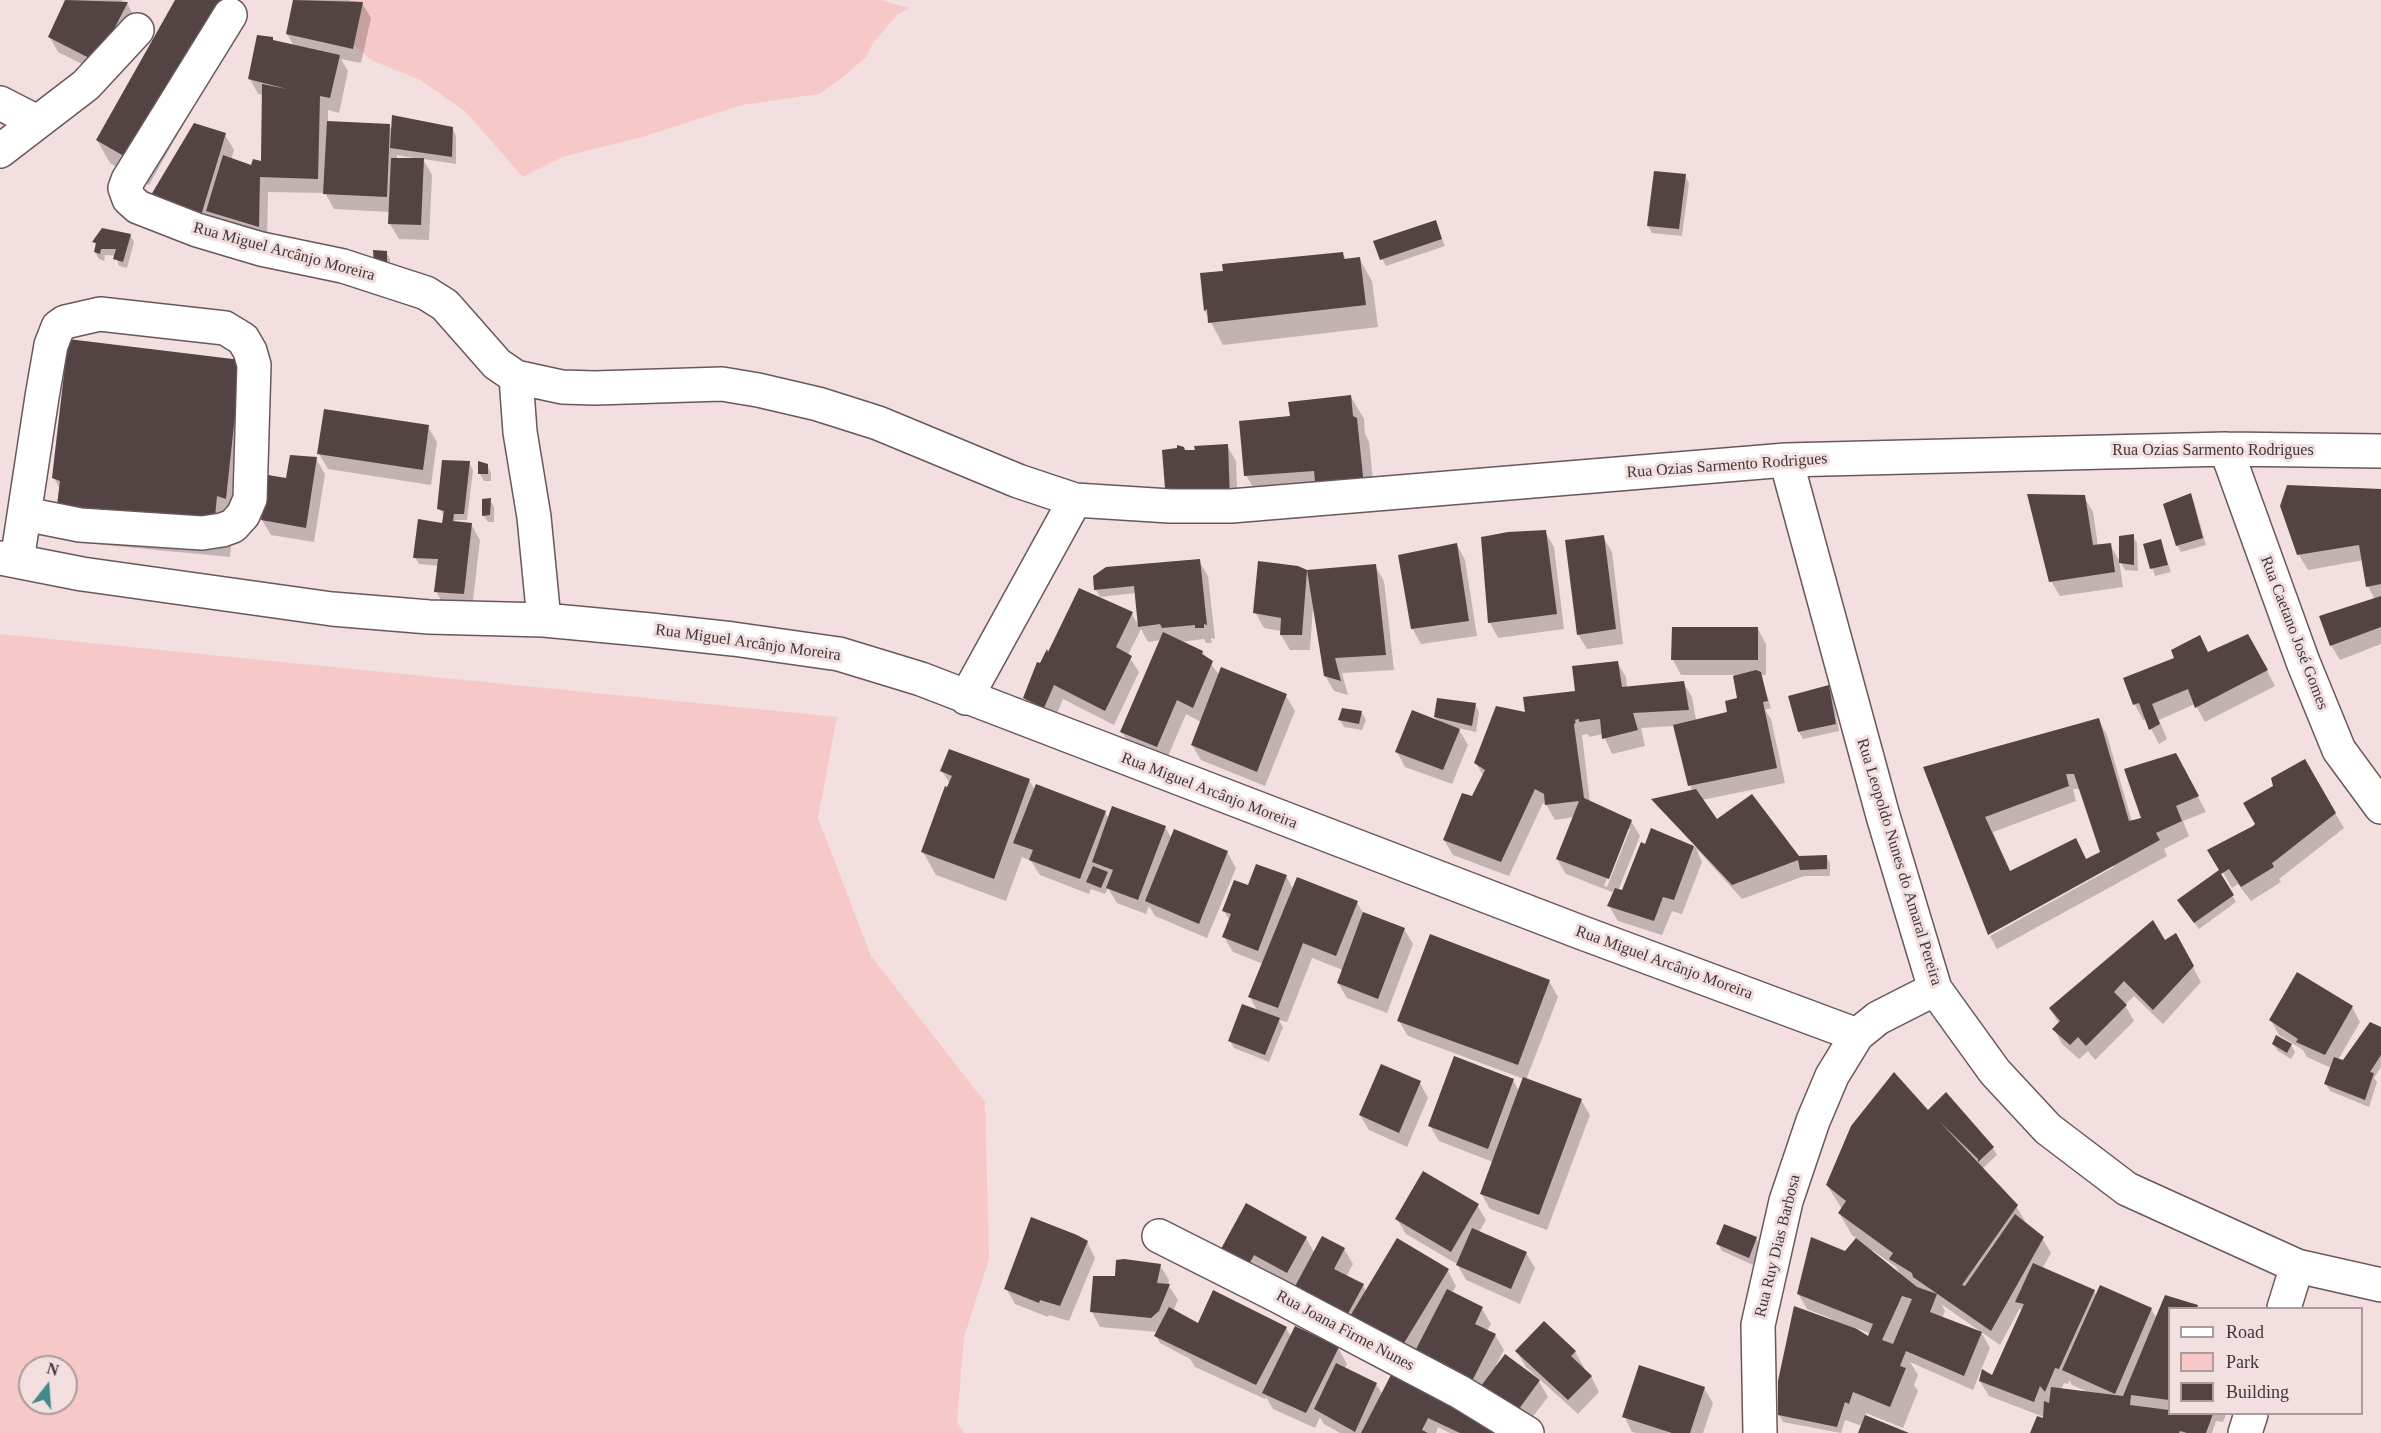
<!DOCTYPE html>
<meta charset="utf-8">
<style>
body{margin:0}
#map{position:relative;width:2381px;height:1433px;overflow:hidden;background:#f3dfdf;font-family:Georgia,serif}
canvas{display:block}
.legend{position:absolute;left:2168px;top:1307px;width:195px;height:108px;box-sizing:border-box;background:#f3dfdf;border:2px solid #ab9c9c;margin:0;padding:8px 10px;list-style:none;font-size:18px;color:#3f3838}
.legend li{display:flex;align-items:center;gap:12px;height:30px}
.legend b{width:30px;border:2px solid #ab9c9c}
.north{position:absolute;left:18px;top:1355px;width:60px;height:60px;box-sizing:border-box;background:#f3dfdf;border:2px solid #ab9c9c;border-radius:50%;rotate:17deg;font-size:16px;font-weight:700;line-height:24px;text-align:center;color:#3f3838}
.north::after{content:'';display:block;margin:auto;width:21px;height:27px;background:#428a8c;clip-path:polygon(50% 0,100% 100%,50% 72%,0 100%)}
</style>
<div id="map">
<canvas width="2381" height="1433"></canvas>
<ul class="legend">
<li><b style="height:8px;background:#fff"></b>Road</li>
<li><b style="height:16px;background:#f6c8c8"></b>Park</li>
<li><b style="height:16px;background:#534343"></b>Building</li>
</ul>
<div class="north">N</div>
</div>
<script>
const g = document.querySelector('canvas').getContext('2d');
g.lineJoin = 'round';
function paint(path, color) {
  g.fillStyle = color;
  g.fill(path, 'evenodd');
}
function shape(rows) {
  const path = new Path2D();
  for (const r of rows) {
    path.moveTo(r[0], r[1]);
    for (let i = 2; i < r.length; i += 2) path.lineTo(r[i], r[i + 1]);
  }
  return path;
}
function strokePath(path, color, width, dash) {
  g.strokeStyle = color;
  g.lineWidth = width;
  g.lineCap = dash ? 'butt' : 'round';
  g.setLineDash(dash || []);
  g.stroke(path);
}
function write(font, color, halo, rows, align = 'center') {
  g.font = font + ' Georgia,serif';
  g.lineWidth = 6;
  g.setLineDash([]);
  g.textBaseline = 'middle';
  g.strokeStyle = halo;
  g.fillStyle = color;
  for (const [text, x, y, turn = 0] of rows) {
    g.save();
    g.translate(x, y);
    g.rotate((+turn || 0) * Math.PI / 180);
    g.textAlign = isNaN(turn) ? turn : align;
    if (halo) g.strokeText(text, 0, 0);
    g.fillText(text, 0, 0);
    g.restore();
  }
}
const green = shape([
 [353,0,880,0,909,8,897,15,873,43,866,57,843,77,819,94,742,105,639,138,565,156,523,177,465,111,420,80,371,60,346,38],
 [0,634,837,717,818,818,871,956,985,1102,989,1259,964,1337,957,1422,964,1433,0,1433],
 [30,1367,66,1367,66,1403,30,1403]
]);
const shadow = shape([
 [67,0,121,0,127,3,135,18,106,76,58,52,49,36],
 [176,0,236,0,245,16,149,185,110,163,97,140],
 [295,0,348,0,362,3,371,18,361,63,341,59,348,71,339,113,328,110,328,123,389,126,393,131,452,128,456,136,456,164,423,159,432,175,429,240,399,239,390,224,390,212,334,209,325,193,268,192,267,242,156,220,225,135,234,150,231,160,252,167,262,163,263,95,258,94,250,79,272,39,274,42,294,46,287,34],
 [397,155,414,158,414,160,397,159],
 [1685,176,1689,183,1682,236,1652,233,1648,226],
 [1435,222,1445,246,1386,266,1382,259],
 [130,235,134,242,127,268,119,266,116,256,105,255,104,261,99,259,95,252,97,247,94,242],
 [375,252,386,252,390,259,390,271],
 [1343,253,1346,260,1359,258,1372,281,1378,327,1223,345,1205,311,1201,274],
 [257,390,233,524,230,557,74,542,57,513,60,489,54,478],
 [1351,397,1364,419,1365,434,1369,442,1376,509,1259,498,1246,475,1291,418],
 [428,427,437,442,431,485,328,469,319,454],
 [1227,446,1236,461,1238,513,1185,452],
 [316,459,325,474,314,542,271,535,262,520,288,480],
 [469,463,473,470,467,520,455,520,455,523,471,524,480,540,472,609,444,606,436,591,439,566,419,564,415,557,443,525,444,516,439,508],
 [480,463,487,465,491,473,491,481,484,481,480,474],
 [2381,492,2381,644,2340,660,2331,645,2375,600,2368,586,2364,560,2308,570,2299,555],
 [2190,495,2194,502,2206,545,2181,552,2177,545],
 [2084,497,2093,512,2098,546,2110,545,2119,560,2123,587,2060,596,2051,581],
 [490,500,494,507,494,522,488,522,483,515],
 [1545,532,1554,547,1564,629,1498,638,1490,623,1482,538],
 [2133,536,2137,543,2138,571,2125,570,2121,563],
 [1603,537,1612,552,1623,644,1587,649,1578,634],
 [2160,541,2171,572,2155,576,2145,545],
 [1457,545,1465,560,1477,636,1421,644,1412,628],
 [1199,561,1208,576,1215,639,1211,638,1212,643,1206,643,1204,639,1180,642,1202,652,1220,676,1286,696,1295,711,1265,786,1201,760,1192,745,1201,722,1186,714,1166,761,1131,747,1122,732,1161,640,1148,642,1141,629,1128,655,1139,672,1114,725,1063,699,1053,723,1033,713,1025,698,1041,665,1049,655,1132,614,1139,626,1136,593,1100,597,1096,590],
 [1375,566,1384,581,1394,670,1342,673,1348,695,1334,691,1325,675,1313,607,1310,650,1290,650,1281,635,1281,631,1264,628,1255,612,1307,571],
 [1673,628,1758,629,1766,644,1766,675,1761,675,1771,708,1765,710,1771,719,1785,783,1702,800,1716,821,1798,858,1826,856,1830,863,1830,876,1804,876,1742,899,1696,848,1702,862,1682,914,1672,911,1662,935,1618,921,1609,906,1615,893,1566,874,1557,859,1574,817,1555,820,1547,806,1543,803,1509,876,1453,855,1444,840,1473,798,1484,777,1476,763,1526,714,1577,692,1617,662,1626,677,1627,688,1683,682,1692,697,1696,720,1729,712,1739,700,1734,675,1681,675,1673,660],
 [1674,726,1692,791,1654,800,1657,806,1700,849,1652,830,1623,892,1618,891,1640,836,1631,821,1590,803,1582,735,1588,734,1589,737,1603,734,1612,754,1645,746,1641,728],
 [1627,829,1630,829,1607,887,1604,886],
 [2256,651,2275,686,2205,722,2195,704,2159,720,2167,739,2159,744,2146,719,2143,720,2135,705,2125,679,2208,654],
 [1828,687,1832,694,1839,731,1803,739,1799,732,1790,697],
 [1475,704,1479,712,1476,732,1458,728,1468,745,1452,784,1405,767,1397,752,1438,722,1435,717],
 [1362,713,1366,720,1362,730,1344,727,1340,720],
 [2098,719,2107,735,2132,822,2143,819,2184,770,2206,812,2183,821,2189,836,2164,849,2167,856,1997,949,1990,936,2114,867,2113,865,1988,933,1925,768],
 [2073,789,2080,789,2101,853,2087,860,2011,873,1993,832,2076,801],
 [2304,761,2344,828,2283,876,2279,879,2281,882,2251,901,2238,884,2232,888,2210,850,2254,828],
 [942,771,1029,780,1035,790,1105,812,1109,819,1165,827,1172,839,1227,852,1236,868,1207,938,1155,916,1149,906,1146,914,1117,903,1108,888,1105,894,1091,889,1089,894,1040,875,1031,861,1022,857,1006,901,936,875,923,852,950,784],
 [2218,872,2236,902,2199,929,2183,908],
 [1286,876,1293,889,1357,903,1364,914,1404,929,1413,944,1387,1013,1347,998,1338,983,1343,970,1312,958,1287,1022,1279,1020,1283,1027,1269,1062,1234,1048,1230,1041,1258,1012,1250,997,1263,964,1233,952,1224,937,1230,921,1224,911,1249,887],
 [2175,935,2201,982,2163,1024,2134,996,2125,1005,2134,1021,2095,1060,2088,1051,2079,1059,2062,1044,2054,1029,2059,1024,2050,1008],
 [1549,981,1558,997,1526,1080,1581,1100,1590,1115,1547,1230,1490,1209,1481,1193,1493,1162,1439,1141,1430,1126,1513,1080,1519,1091,1524,1079,1408,1036,1399,1021],
 [2352,1007,2360,1022,2338,1060,2343,1062,2381,1030,2381,1067,2374,1078,2377,1082,2369,1107,2330,1091,2326,1084,2331,1068,2307,1057,2303,1050,2279,1035,2271,1020],
 [2289,1042,2295,1052,2291,1059,2278,1051,2273,1044],
 [1420,1083,1428,1098,1407,1147,1369,1130,1360,1115],
 [1929,1112,1993,1148,1997,1155,1982,1169,2016,1206,2025,1221,2024,1223,2042,1238,2051,1253,2042,1269,2094,1291,2097,1296,2151,1309,2157,1319,2166,1297,2197,1306,2198,1308,2170,1308,2170,1414,2226,1414,2223,1422,2216,1421,2212,1433,2032,1433,2044,1420,2044,1417,1989,1396,1980,1381,1992,1377,2022,1311,2020,1308,2000,1345,1941,1304,1945,1311,1942,1318,1981,1332,1990,1348,1973,1390,1910,1362,1918,1375,1914,1385,1918,1391,1903,1428,1866,1413,1865,1417,1907,1433,1860,1433,1862,1426,1845,1420,1841,1433,1783,1422,1779,1415,1832,1319,1807,1309,1798,1293,1846,1253,1858,1239,1852,1235,1839,1213,1842,1209,1827,1185],
 [1872,1250,1896,1267,1901,1276,1871,1252],
 [1856,1328,1871,1334,1869,1339,1856,1330],
 [2069,1380,2072,1385,2088,1392,2061,1390,2064,1383,2068,1384],
 [1477,1205,1486,1220,1479,1232,1526,1253,1535,1268,1520,1304,1466,1280,1457,1264,1406,1234,1397,1219],
 [1306,1238,1315,1254,1344,1249,1353,1264,1346,1277,1363,1285,1366,1292,1448,1271,1456,1286,1452,1293,1482,1309,1491,1324,1487,1331,1495,1335,1504,1350,1496,1365,1538,1380,1548,1397,1520,1433,1296,1288,1263,1269,1252,1288,1218,1258],
 [1756,1238,1760,1245,1753,1265,1722,1251,1718,1244],
 [1087,1242,1095,1258,1069,1321,1049,1315,1048,1317,1015,1304,1006,1288],
 [1160,1265,1169,1280,1168,1285,1178,1300,1173,1311,1197,1324,1286,1328,1292,1338,1296,1328,1338,1348,1347,1364,1345,1368,1376,1384,1383,1395,1508,1433,1450,1433,1438,1427,1436,1433,1340,1433,1324,1424,1320,1417,1315,1428,1273,1409,1266,1397,1265,1399,1195,1367,1190,1359,1160,1343,1156,1336,1158,1332,1100,1327,1092,1312,1116,1278],
 [1517,1352,1575,1352,1584,1367,1582,1368,1591,1376,1599,1392,1578,1414,1526,1367],
 [1704,1388,1713,1403,1703,1433,1637,1433,1632,1432,1624,1416]
]);
const building = shape([
 [65,0,128,2,97,62,48,37],
 [175,0,229,0,136,163,96,140],
 [293,0,363,2,353,49,286,34],
 [257,35,273,37,273,40,340,55,330,98,320,96,318,179,260,177,259,227,206,211,223,155,251,165,253,159,261,161,262,84,287,89,248,79],
 [392,115,453,127,452,157,390,148],
 [327,121,390,124,387,197,323,194],
 [194,123,226,133,199,222,145,205],
 [391,158,424,158,421,225,388,224],
 [1654,171,1686,174,1679,229,1647,226],
 [1436,220,1442,239,1380,260,1373,241],
 [102,228,131,234,123,262,113,259,116,249,101,249,100,254,94,252,96,243,92,242],
 [373,250,387,251,387,264,374,264],
 [1343,252,1344,259,1360,257,1366,305,1208,323,1207,309,1204,311,1200,273,1223,271,1222,264],
 [68,339,241,360,226,499,217,496,214,528,56,513,60,481,52,478],
 [1351,395,1353,416,1357,418,1364,486,1316,492,1314,471,1244,476,1239,421,1290,416,1288,402],
 [324,409,429,425,423,470,317,454],
 [1228,444,1230,498,1166,501,1162,450,1177,448,1177,445,1184,447,1185,450,1195,450,1194,446],
 [290,455,317,457,306,528,261,520,268,475,286,478],
 [442,460,470,461,464,514,454,514,453,521,472,523,464,594,434,592,438,559,413,558,418,519,442,523,444,511,437,509],
 [478,461,488,464,488,474,478,474],
 [2287,485,2381,489,2381,584,2366,587,2359,545,2297,555,2280,506],
 [2191,493,2203,538,2176,546,2163,504],
 [2027,494,2085,495,2093,545,2111,543,2115,572,2049,582],
 [491,498,490,515,482,516,482,499],
 [1546,530,1557,614,1488,623,1481,537,1508,532],
 [2134,534,2134,565,2119,563,2119,536],
 [1604,535,1616,629,1577,635,1565,540],
 [2161,539,2168,565,2150,569,2143,544],
 [1457,543,1469,621,1411,629,1398,555],
 [1200,559,1207,625,1204,624,1204,628,1195,628,1195,625,1162,628,1160,624,1138,627,1134,586,1094,590,1093,576,1106,567],
 [1258,561,1298,566,1307,570,1376,564,1386,655,1335,658,1341,681,1324,676,1307,570,1302,635,1280,635,1281,618,1253,613],
 [1079,588,1133,612,1116,647,1132,656,1105,711,1054,685,1044,708,1023,698,1037,662,1040,663,1047,649,1048,652],
 [2381,596,2381,627,2330,646,2319,616],
 [1672,627,1758,627,1758,660,1671,660],
 [1163,632,1203,651,1202,654,1213,661,1193,708,1177,700,1157,747,1120,732],
 [2248,634,2268,670,2195,708,2188,689,2152,704,2160,724,2149,730,2139,703,2133,705,2123,678,2174,658,2171,650,2200,635,2208,652],
 [1618,661,1622,687,1684,681,1689,710,1633,713,1638,730,1602,739,1600,719,1579,722,1579,719,1574,720,1576,721,1574,725,1584,798,1632,820,1609,879,1556,859,1579,801,1545,805,1544,794,1535,789,1501,862,1443,840,1462,793,1472,796,1485,770,1474,763,1496,706,1525,712,1523,697,1575,691,1572,666],
 [1221,667,1287,694,1257,772,1191,745],
 [1756,670,1761,672,1768,701,1763,702,1777,768,1688,786,1673,725,1727,712,1725,701,1737,698,1733,676],
 [1829,685,1836,724,1798,732,1788,696],
 [1437,698,1476,703,1472,726,1434,717],
 [1342,708,1362,711,1359,724,1338,720],
 [1412,710,1460,729,1443,770,1395,752],
 [2099,718,2129,821,2141,818,2124,769,2176,753,2199,796,2176,806,2182,821,2156,833,2160,840,1988,935,1923,767],
 [2066,774,2074,774,2100,852,2086,859,2076,838,2010,871,1985,817,2069,786],
 [949,749,1030,779,994,879,921,852,945,786,947,787,952,776,940,771],
 [2305,759,2336,813,2275,861,2272,863,2274,867,2241,887,2229,869,2221,874,2234,895,2194,923,2177,900,2219,870,2207,850,2253,826,2255,824,2243,803,2273,786,2271,778],
 [1036,784,1106,811,1080,879,1029,860,1033,850,1013,843],
 [1696,789,1717,819,1752,794,1799,856,1827,855,1827,869,1800,870,1798,860,1732,885,1651,799],
 [1112,806,1166,826,1138,900,1106,888,1113,870,1092,862],
 [1651,828,1694,846,1674,900,1663,897,1654,921,1607,906,1615,888,1622,890,1641,842,1645,844],
 [1174,829,1228,851,1199,924,1145,901],
 [1256,864,1287,875,1258,951,1222,937,1231,914,1222,911,1234,880,1248,885],
 [1093,866,1108,872,1101,888,1086,882],
 [1297,877,1358,901,1336,956,1303,943,1278,1008,1248,997],
 [1363,912,1405,928,1378,999,1337,983],
 [2153,920,2165,940,2176,933,2194,966,2153,1010,2124,981,2114,992,2127,1005,2086,1046,2078,1037,2070,1045,2052,1029,2060,1021,2049,1008],
 [1430,934,1550,980,1518,1065,1397,1021],
 [2297,972,2353,1006,2325,1055,2296,1042,2298,1039,2269,1020],
 [1242,1004,1280,1018,1265,1055,1228,1041],
 [2370,1022,2381,1027,2381,1055,2370,1072,2374,1073,2365,1100,2324,1084,2334,1057,2343,1060],
 [2276,1035,2292,1044,2287,1053,2272,1044],
 [1454,1056,1514,1079,1488,1149,1428,1126],
 [1381,1064,1421,1081,1399,1133,1359,1115],
 [1894,1072,1928,1110,1946,1092,1994,1147,1978,1162,1978,1159,1939,1121,2018,1205,1962,1285,1965,1286,2015,1214,2044,1237,1991,1331,1913,1277,1912,1273,1889,1259,1893,1253,1838,1213,1846,1201,1826,1185,1851,1126],
 [1523,1077,1582,1099,1539,1215,1480,1194],
 [1423,1171,1479,1204,1451,1252,1395,1219],
 [1246,1203,1307,1237,1287,1273,1254,1255,1244,1274,1216,1258],
 [1031,1217,1077,1235,1088,1241,1060,1306,1040,1300,1039,1303,1004,1289],
 [1724,1224,1757,1237,1749,1258,1716,1244],
 [1472,1228,1527,1252,1511,1289,1456,1265],
 [1322,1236,1345,1248,1334,1269,1364,1284,1344,1321,1292,1292],
 [1811,1237,1845,1251,1856,1238,1917,1287,1937,1294,1930,1312,1982,1332,1964,1376,1906,1351,1900,1366,1906,1368,1890,1407,1853,1392,1849,1404,1845,1402,1837,1427,1778,1415,1778,1381,1794,1306,1857,1329,1868,1336,1873,1324,1797,1294],
 [1902,1296,1912,1299,1893,1344,1882,1340],
 [1397,1238,1449,1269,1398,1353,1346,1323],
 [1124,1259,1161,1264,1157,1283,1170,1284,1159,1311,1151,1318,1090,1312,1093,1276,1115,1276,1116,1260],
 [2033,1263,2095,1290,2059,1369,2055,1368,2045,1392,2040,1386,2034,1402,1979,1381,1982,1369,1992,1375,2024,1304,2015,1302],
 [2100,1285,2152,1308,2115,1394,2062,1370],
 [1447,1289,1483,1307,1475,1324,1496,1334,1468,1389,1411,1359],
 [1213,1290,1287,1327,1256,1385,1154,1336,1169,1307,1198,1323],
 [2165,1295,2198,1305,2197,1308,2169,1308,2169,1400,2131,1395,2130,1405,2169,1410,2170,1414,2213,1414,2206,1433,2187,1433,2180,1431,2179,1433,2030,1433,2037,1416,2043,1418,2044,1401,2049,1403,2051,1387,2123,1396],
 [1544,1321,1576,1351,1571,1356,1592,1376,1568,1400,1515,1351],
 [1295,1326,1339,1347,1306,1413,1262,1393],
 [1505,1354,1540,1380,1511,1420,1475,1394],
 [1336,1363,1377,1383,1355,1432,1314,1409],
 [1639,1365,1705,1387,1690,1433,1672,1433,1622,1417],
 [1394,1369,1500,1433,1460,1433,1428,1418,1422,1430,1428,1433,1361,1433],
 [1865,1415,1909,1433,1858,1433]
]);
const street = shape([
 [230,15,128,180,125,188,129,199,138,207,197,230,261,249,343,266,426,293,445,305,497,364,516,377,562,387,595,388,722,384,758,390,818,404,878,423,1018,481,1075,500,1170,506,1231,506,1786,460,2226,449,2381,451],
 [0,103,37,122],
 [0,151,86,85,137,30],
 [516,377,520,432,534,517,544,620],
 [2226,449,2303,662,2339,750,2381,807],
 [1786,460,1883,816,1935,989,1995,1072,2048,1129,2127,1189,2297,1266,2381,1285],
 [0,558,82,574,332,609,429,617,544,620,650,630,733,639,839,654,921,679,1580,932,1857,1035],
 [17,561,42,397,51,345,58,327,65,322,100,314,225,328,243,339,250,351,254,365,250,499,243,515,233,526,222,530,202,533,80,525,25,514],
 [966,698,1075,500],
 [1159,1236,1278,1296,1460,1392,1527,1433],
 [2284,1308,2297,1266],
 [1760,1433,1758,1325,1786,1201,1813,1121,1832,1076,1857,1035,1878,1018,1935,989],
 [2245,1433,2251,1414]
]);
const streetNames = [
 ["Rua Miguel Arcânjo Moreira",284,252,15],
 ["Rua Ozias Sarmento Rodrigues",2213,451],
 ["Rua Ozias Sarmento Rodrigues",1727,466,-4],
 ["Rua Caetano José Gomes",2294,633,69],
 ["Rua Miguel Arcânjo Moreira",748,643,8],
 ["Rua Miguel Arcânjo Moreira",1209,791,21],
 ["Rua Leopoldo Nunes do Amaral Pereira",1899,862,73],
 ["Rua Miguel Arcânjo Moreira",1664,963,20],
 ["Rua Ruy Dias Barbosa",1778,1246,-76],
 ["Rua Joana Firme Nunes",1345,1331,28]
];
paint(green, '#f6c8c8');
paint(shadow, '#0003');
paint(building, '#534343');
strokePath(street, '#685857', 36);
strokePath(street, '#fff', 33);
write('16px', '#3f3838', '#f3dfdf', streetNames);
</script>
